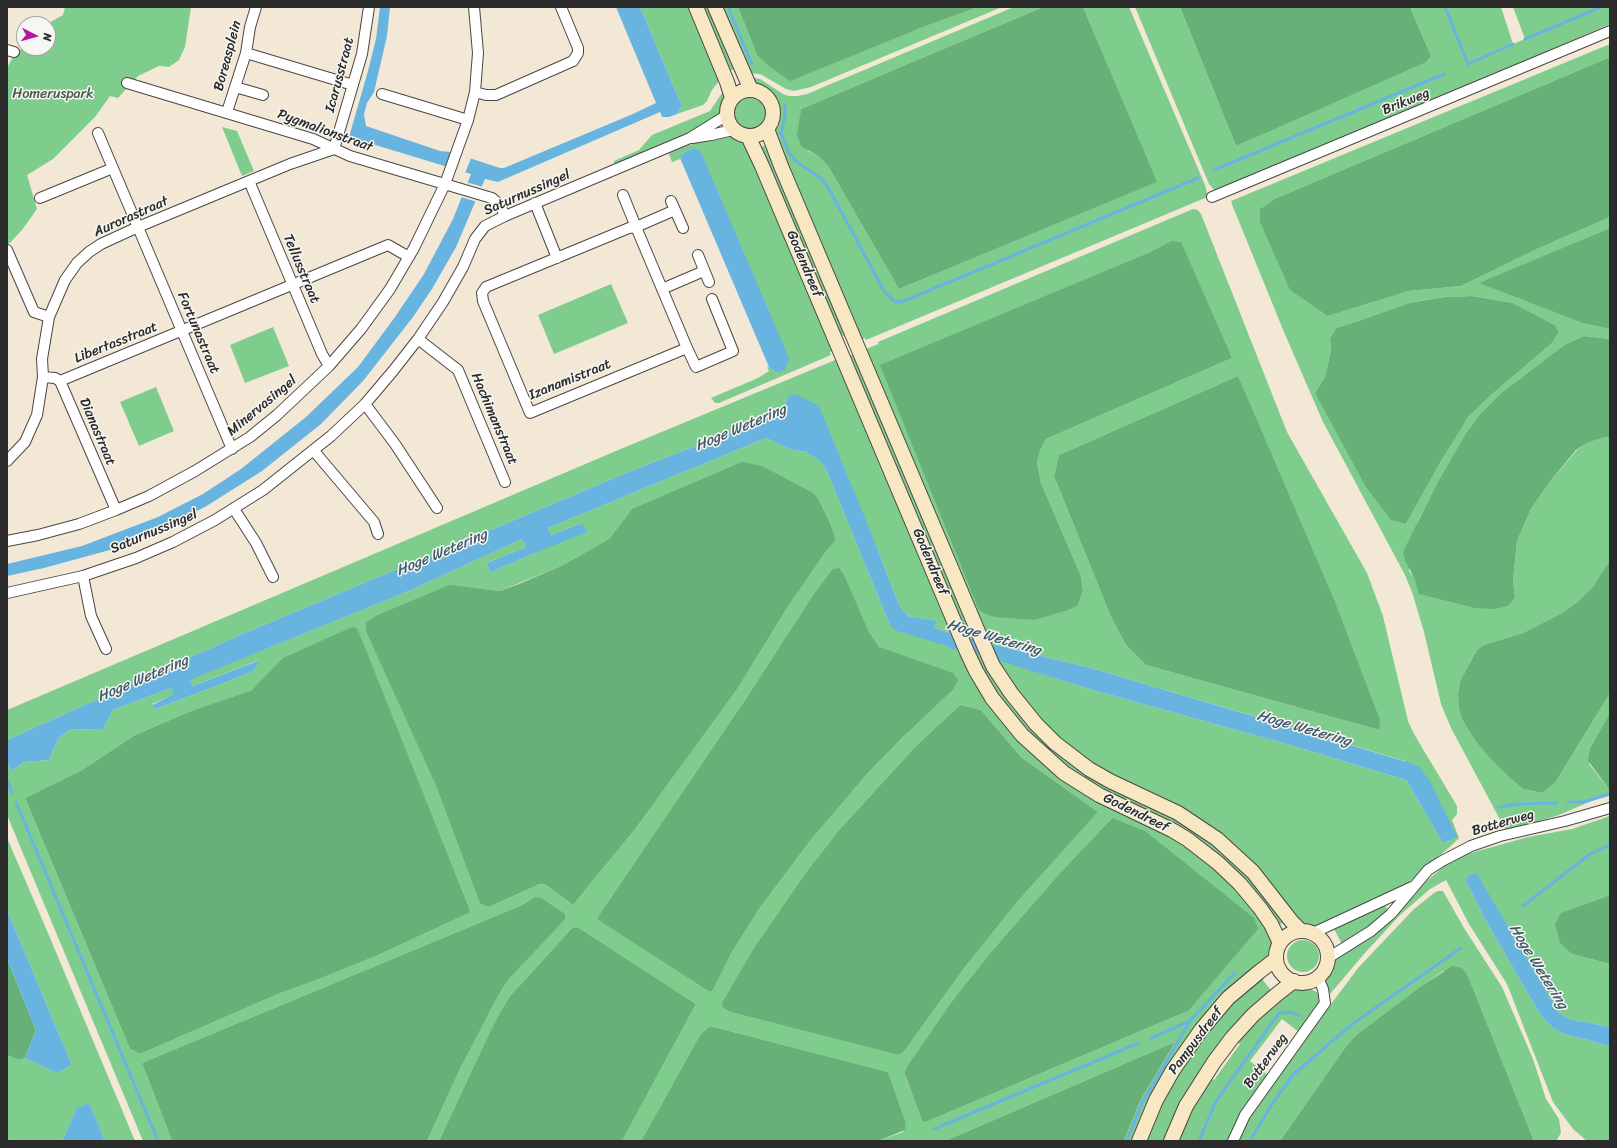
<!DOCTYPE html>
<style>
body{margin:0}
#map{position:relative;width:1617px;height:1148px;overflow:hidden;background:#f3e8d5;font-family:Sriracha,sans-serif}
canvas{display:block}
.frame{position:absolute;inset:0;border:8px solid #2b2b2b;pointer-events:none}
.north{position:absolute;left:16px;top:16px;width:40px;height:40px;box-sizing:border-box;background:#f6f6f2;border:1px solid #a5a5a2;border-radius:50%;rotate:96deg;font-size:11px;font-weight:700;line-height:16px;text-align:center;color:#2b2b2b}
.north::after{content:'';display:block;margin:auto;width:14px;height:18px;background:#b5179e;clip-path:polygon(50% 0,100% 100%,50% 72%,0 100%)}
</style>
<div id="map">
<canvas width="1617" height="1148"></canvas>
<div class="frame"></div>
<div class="north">N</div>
</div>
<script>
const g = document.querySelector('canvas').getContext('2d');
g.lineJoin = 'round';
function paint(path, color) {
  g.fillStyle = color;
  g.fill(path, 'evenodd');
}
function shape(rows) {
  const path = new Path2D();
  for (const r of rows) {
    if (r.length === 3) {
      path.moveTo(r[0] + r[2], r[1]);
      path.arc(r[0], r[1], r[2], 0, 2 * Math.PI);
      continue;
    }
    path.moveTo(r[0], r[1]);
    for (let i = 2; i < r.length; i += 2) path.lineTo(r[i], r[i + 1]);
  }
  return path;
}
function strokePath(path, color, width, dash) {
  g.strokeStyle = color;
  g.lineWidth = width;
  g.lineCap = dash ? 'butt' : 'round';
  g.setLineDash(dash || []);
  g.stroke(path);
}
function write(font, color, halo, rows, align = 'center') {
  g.font = font + ' Sriracha,sans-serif';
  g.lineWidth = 3;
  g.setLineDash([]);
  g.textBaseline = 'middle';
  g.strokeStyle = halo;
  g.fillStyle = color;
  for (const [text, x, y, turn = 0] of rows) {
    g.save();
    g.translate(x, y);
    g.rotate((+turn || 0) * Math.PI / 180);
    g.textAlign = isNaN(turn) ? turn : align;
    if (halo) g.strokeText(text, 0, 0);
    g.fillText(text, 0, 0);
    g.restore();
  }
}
const green = shape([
 [65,7,191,7,185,47,179,60,169,67,159,66,138,76,118,98,110,96,95,117,53,159,27,175,37,209,22,230,7,246,7,68,13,57,24,46,24,48,48,48,47,24,63,15],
 [640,7,693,7,720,80,712,90,707,101,703,105,677,114,682,106],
 [698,7,711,7,737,68,726,72],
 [718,7,738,7,757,55,918,29,978,7,1002,7,811,87,794,91,786,89,760,74,746,73],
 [1014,7,1043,7,801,109,800,121,808,151,818,156,828,166,899,289,1156,182,1083,7,1129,7,1205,185,1207,193,1207,196,1205,198,866,340,865,338,858,341,773,129,777,116,774,101,766,91,755,85,750,77,760,79,783,94,789,96,798,96,807,94],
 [1135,7,1180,7,1236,146,1431,56,1410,7,1501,7,1513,44,1525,39,1513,7,1610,7,1610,24,1312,153,1216,192,1209,184],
 [1610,44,1610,59,1608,58,1274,199,1260,209,1260,222,1328,316,1409,291,1461,286,1537,249,1610,217,1610,228,1480,283,1582,323,1610,329,1610,339,1584,336,1564,345,1500,394,1481,413,1466,433,1436,485,1417,523,1409,571,1414,578,1420,594,1515,597,1513,581,1517,541,1531,509,1548,484,1577,450,1587,443,1596,440,1606,437,1610,439,1610,561,1605,571,1593,587,1576,603,1560,614,1523,633,1484,645,1477,650,1460,681,1458,695,1462,719,1477,743,1509,777,1523,789,1542,793,1555,783,1610,693,1610,713,1590,748,1589,764,1610,790,1610,793,1559,815,1517,828,1505,829,1451,728,1441,704,1424,632,1412,592,1405,575,1323,422,1284,332,1233,207,1231,201],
 [1472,296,1513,303,1555,325,1552,343,1490,396,1468,417,1458,432,1441,461,1406,524,1315,393,1325,377,1331,350,1330,339,1336,328,1358,321,1409,303,1445,297],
 [726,87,726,98,722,110,715,118,676,139,614,165,614,161,639,150,652,135,710,111],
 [750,113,16],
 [222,127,237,131,254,171,242,176],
 [729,134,745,141,837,350,830,352,831,355,719,403,715,403,711,398,758,378,769,371,767,367,769,367,777,373,692,149,684,152,680,159,672,162,668,152,721,135],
 [769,144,847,334,840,337,758,148],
 [1193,209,1198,210,1201,214,1287,432,1367,573,1383,616,1408,721,1414,734,1457,806,1457,814,1452,820,1459,838,1453,844,1402,888,1321,925,1306,925,1298,922,1248,863,1107,776,1044,729,994,658,1086,688,1297,747,1406,780,1443,843,1456,837,1405,761,1091,668,987,643,862,351,878,344,879,346,878,342],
 [1171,241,1232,358,1046,439,1040,451,1037,462,1041,483,1081,576,1083,591,1078,605,1003,617,995,617,989,320,1150,252],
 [1238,376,1379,730,1146,665,1126,645,1111,617,1054,476,1059,455],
 [611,284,628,323,554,354,538,315],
 [273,327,289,366,245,383,230,345],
 [856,353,978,641,965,637,847,357],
 [840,358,956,634,934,628,935,621,908,616,903,611,898,603,876,545,865,521,788,397,782,413,636,469,240,635,7,740,7,710,623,448],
 [156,387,174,431,139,446,120,402],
 [766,438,789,449,806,452,821,462,826,469,889,623,944,645,950,648,959,648,1020,736,1200,852,1260,912,1274,945,1269,955,1226,997,1136,1141,1124,1141,1140,1101,1175,1042,945,1141,878,1141,903,1132,906,1123,888,1072,710,1026,700,1035,641,1141,622,1141,696,1004,579,928,572,928,510,996,486,1040,439,1141,427,1141,460,1069,498,996,508,980,529,957,535,897,522,905,142,1063,172,1141,143,1141,7,815,7,762,12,771,24,762,49,760,58,739,71,729,103,730,113,710,171,688,175,694,152,704,156,709,252,672,259,660,193,686,189,680,411,590,522,539,526,547,487,563,490,573,532,554,582,523,551,535,548,528],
 [819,500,831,525,836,540,827,550,787,608,738,688,636,828,573,905,546,885,540,884,489,907,480,904,434,781,472,588,500,591,561,566,609,539,632,509],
 [813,595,868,630,879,647,953,690,901,739,867,774,810,841,759,909,732,952,711,991,708,991,601,921,599,915,747,697],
 [352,627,355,628,358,631,470,910,469,913,376,956,319,979,278,994,140,1054,130,1049,25,798,82,770,135,735,191,711,252,690],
 [960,705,981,710,1021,757,1098,812,1018,901,965,967,903,1053,900,1055,730,1012,723,1008,724,999,753,949,807,871,840,829,914,748],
 [1112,818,1188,1011,933,1119,925,1122,922,1121,905,1076,956,996,991,952,1059,874],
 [970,651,984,655,1032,724,1170,812,1227,851,1287,920,1276,927,1236,876,1076,778,1012,719],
 [1610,816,1610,895,1562,913,1572,954,1610,964,1610,1027,1569,1019,1559,1013,1502,918,1465,879,1486,921,1541,1016,1552,1027,1561,1033,1610,1046,1610,1141,1587,1141,1573,1129,1553,1102,1507,984,1469,924,1446,880,1430,889,1400,915,1364,954,1330,994,1326,985,1326,980,1333,963,1337,958,1443,867,1460,856,1528,837,1572,829],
 [7,838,48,933,135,1141,105,1141,89,1104,76,1109,63,1140,54,1141,10,1141,7,1138,7,1055,19,1060,25,1058,57,1073,72,1065,7,910],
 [1438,891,1443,891,1464,928,1502,987,1533,1059,1546,1099,1559,1119,1561,1133,1556,1141,1534,1141,1468,976,1443,971,1356,1035,1347,1045,1280,1141,1238,1141,1251,1114,1269,1087,1358,968,1414,909,1434,893],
 [1381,906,1385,906,1387,908,1387,913,1343,946,1333,927],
 [1303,956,16],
 [1259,975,1273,993,1266,999,1167,1141,1143,1141,1154,1113,1205,1030],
 [1296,987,1311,989,1317,992,1321,1000,1300,1033,1282,1019,1250,1061,1269,1076,1230,1141,1174,1141,1184,1118,1212,1079,1214,1080,1240,1044,1238,1043,1246,1028]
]);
const forest = shape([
 [738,7,978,7,918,29,790,81,770,67,757,55],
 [1043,7,1083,7,1157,182,899,289,828,166,818,156,801,146,797,135,801,109],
 [1180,7,1410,7,1431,56,1426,62,1236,146],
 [1608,58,1610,59,1610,217,1537,249,1461,286,1409,291,1328,316,1290,290,1260,222,1260,209,1274,199],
 [1610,228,1610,329,1582,323,1479,283],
 [1171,241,1181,242,1232,358,1046,439,1040,451,1037,462,1041,483,1081,576,1083,591,1078,605,1068,610,1034,620,995,617,986,614,979,610,880,365,1150,252],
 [1472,296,1513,303,1555,325,1558,332,1552,343,1490,396,1468,417,1441,461,1406,524,1391,520,1366,487,1315,393,1325,377,1331,350,1330,339,1336,328,1358,321,1409,303,1445,297],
 [1584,336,1610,339,1610,439,1606,437,1596,440,1587,443,1576,450,1548,484,1531,509,1517,541,1513,581,1515,597,1508,606,1494,609,1475,608,1419,594,1414,578,1405,560,1403,552,1436,485,1466,433,1481,413,1500,394,1564,345],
 [1238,376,1335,602,1380,720,1379,730,1146,665,1126,645,1111,617,1054,476,1059,455],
 [742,462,762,466,813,493,819,500,831,525,836,540,827,550,787,608,738,688,636,828,573,905,546,885,540,884,489,907,480,904,434,781,366,631,366,622,378,615,449,585,500,591,519,584,561,566,609,539,632,509],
 [1610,561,1610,693,1555,783,1542,793,1523,789,1509,777,1492,760,1477,743,1468,729,1462,719,1459,707,1458,695,1460,681,1477,650,1484,645,1523,633,1560,614,1576,603,1593,587],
 [839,568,844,575,868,630,879,647,953,673,958,680,953,690,901,739,867,774,810,841,759,909,732,952,712,991,708,991,600,921,598,919,599,915,747,697,813,595,833,569],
 [352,627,355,627,358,630,470,910,469,913,376,956,319,979,278,994,140,1054,130,1049,25,798,82,770,135,735,191,711,252,690,283,658],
 [960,705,981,710,1021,757,1098,812,1018,901,965,967,903,1053,899,1055,730,1012,723,1008,722,1004,724,999,753,949,807,871,840,829,914,748],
 [1610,713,1610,790,1588,761,1590,748],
 [1112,818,1145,831,1254,918,1258,929,1188,1011,933,1119,925,1122,922,1121,905,1075,905,1071,911,1061,956,996,991,952,1059,874],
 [1610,895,1610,964,1572,954,1560,943,1555,924,1561,913],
 [535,897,541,898,565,914,565,919,508,980,498,996,460,1069,427,1141,172,1141,142,1063,522,905],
 [572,928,579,928,696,1004,622,1141,439,1141,486,1040,500,1013,510,996,521,984],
 [7,959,36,1030,25,1058,19,1060,7,1055],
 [1452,966,1462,968,1468,976,1534,1141,1280,1141,1347,1045,1356,1035,1419,988],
 [710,1026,888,1072,906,1123,905,1130,878,1141,641,1141,700,1035],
 [1175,1042,1140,1101,1124,1141,945,1141]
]);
const water = shape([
 [380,7,390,7,387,36,374,92,367,103,364,114,366,126,440,151,451,152,500,168,504,168,633,114,656,103,616,7,640,7,682,106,677,114,669,117,662,117,660,112,498,182,485,179,456,247,432,289,413,317,363,381,321,424,262,471,205,507,128,545,44,568,7,576,7,564,82,546,158,517,203,494,241,469,306,417,358,367,395,317,424,274,453,219,471,174,349,137,368,71,376,39],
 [692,149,700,150,789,358,785,370,781,371,777,373,769,367,680,158,684,152],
 [795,394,819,406,876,545,898,603,903,611,908,616,936,621,934,628,987,643,1091,668,1414,764,1419,767,1430,781,1457,837,1443,843,1406,780,1297,747,1086,688,959,648,954,650,944,645,894,630,889,623,826,469,821,462,806,452,789,449,766,438,548,528,551,535,582,523,587,532,532,554,490,573,487,563,526,547,522,539,411,590,190,680,193,686,260,660,252,672,156,709,152,705,174,694,171,688,113,710,103,730,71,729,58,739,49,760,24,762,12,771,7,762,7,740,240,635,636,469,782,413,788,397],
 [1477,874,1559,1013,1569,1019,1610,1027,1610,1046,1561,1033,1552,1027,1541,1016,1486,921,1465,879,1471,875],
 [7,910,72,1065,57,1073,25,1058,36,1030,7,959],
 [89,1103,105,1141,66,1141,63,1140,76,1109]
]);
const pier = shape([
 [452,150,472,156,465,173,445,167],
 [466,182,483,187,477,202,461,197]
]);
const stream = shape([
 [728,7,752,64],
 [1445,7,1468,64,1513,44],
 [1525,39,1601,7],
 [785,105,785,116,781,133,789,153,796,161,823,180,829,189,884,291,894,301,900,302,909,299,1198,178],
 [1214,170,1444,74],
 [7,780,12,793],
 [16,802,158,1141],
 [1568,802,1583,802,1610,794],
 [1498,807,1518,804,1557,803],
 [1523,906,1590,854,1610,845],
 [1151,1038,1190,1021],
 [934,1129,1139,1043],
 [1127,1141,1142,1103,1190,1021,1235,973],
 [1199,1141,1216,1101,1279,1013,1289,1012,1299,1015],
 [1250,1141,1272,1104,1293,1075,1351,1025,1461,948]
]);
const street = shape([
 [7,50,14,52],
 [246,53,353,85],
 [127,83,313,139,350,156,485,196,492,198,500,205,505,216],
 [235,87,263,95],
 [475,92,486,95,496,95,573,61,578,53,578,48,561,7],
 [382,94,468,120],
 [227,112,246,53,250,27,256,7],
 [98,133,232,449],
 [692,138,711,135,733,130],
 [249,181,322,354,329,366],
 [623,195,636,227,675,210],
 [1212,197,1610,31],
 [40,198,113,168],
 [671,201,683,228],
 [535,203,557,258],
 [636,227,687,348,530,413,483,301,482,293,486,287,629,228,636,227],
 [7,250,34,312,49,317],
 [698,255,709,282],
 [662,289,704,271],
 [418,339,458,370,505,482],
 [687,348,696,367,733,351,712,299],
 [43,377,55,378,60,381,116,510],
 [60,381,388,245,409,257],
 [365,404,395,444,437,508],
 [314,451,374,522,378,534],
 [7,461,25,442,37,415,43,377,42,359,49,317,65,280,77,263,89,252,101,244,138,227,290,164,334,149,362,54,369,7],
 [234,509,256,543,273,577],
 [7,541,38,535,79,524,116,510,149,496,195,471,250,437,277,415,329,366,361,329,390,289,414,248,445,184,468,120,475,92,478,53,474,7],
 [83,576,91,616,106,649],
 [7,593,83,576,136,558,173,542,215,520,263,490,331,436,365,404,393,371,418,339,443,302,463,267,475,239,485,226,505,216,690,138,727,115],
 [1313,933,1412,887],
 [1328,958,1371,931,1391,914,1428,870,1442,861,1471,846,1500,836,1565,821,1610,808],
 [1233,1141,1245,1115,1325,1003,1323,989,1318,978]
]);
const secondary = shape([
 [696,7,727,82,732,98],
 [715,7,751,90],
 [750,113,23],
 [767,129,781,166,979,634,993,666,1011,693,1036,724,1055,743,1089,769,1110,781,1178,813,1217,839,1253,872,1292,922,1301,931],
 [748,136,762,166,967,652,976,671,992,698,1022,735,1064,773,1099,795,1172,830,1187,839,1218,863,1240,884,1260,908,1271,924,1280,943],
 [1302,957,26],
 [1139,1141,1156,1100,1173,1070,1201,1030,1228,998,1259,972,1276,959],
 [1171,1141,1186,1106,1214,1062,1232,1038,1253,1015,1276,995,1294,981]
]);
const streetNames = [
 ["Boreasplein",228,56,-75],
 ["Icarusstraat",340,75,-75],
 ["Brikweg",1406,102,-22],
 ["Pygmalionstraat",325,131,20],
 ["Saturnussingel",527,193,-24],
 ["Aurorastraat",131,217,-24],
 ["Godendreef",804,264,67],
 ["Tellusstraat",301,269,67],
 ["Fortunastraat",198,333,67],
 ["Libertasstraat",116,343,-22],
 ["Izanamistraat",570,380,-22],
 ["Minervasingel",262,406,-40],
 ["Hachimanstraat",494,419,67],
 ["Dianastraat",97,432,67],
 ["Saturnussingel",154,532,-23],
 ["Godendreef",930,562,67],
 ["Godendreef",1136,813,26],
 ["Botterweg",1503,823,-16],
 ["Pampusdreef",1196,1041,-53],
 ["Botterweg",1266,1061,-54]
];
const parkNames = [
 ["Homeruspark",53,94]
];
const waterNames = [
 ["Hoge Wetering",741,428,-23],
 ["Hoge Wetering",442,553,-23],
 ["Hoge Wetering",994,638,16],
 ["Hoge Wetering",143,679,-23],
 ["Hoge Wetering",1304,729,16],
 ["Hoge Wetering",1538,967,58]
];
paint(green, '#7fcd8d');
paint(forest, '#67b078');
paint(water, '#68b4e1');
paint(pier, '#f3e8d5');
strokePath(stream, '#68b4e1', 3);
strokePath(street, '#494744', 12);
strokePath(secondary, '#494744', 16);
strokePath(street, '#fff', 10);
strokePath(secondary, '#f8e7c3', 14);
write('14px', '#2b2b2b', '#f6f6f2', streetNames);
write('14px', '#445c48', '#f6f6f2', parkNames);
write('italic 15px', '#405b6b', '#f6f6f2', waterNames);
</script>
